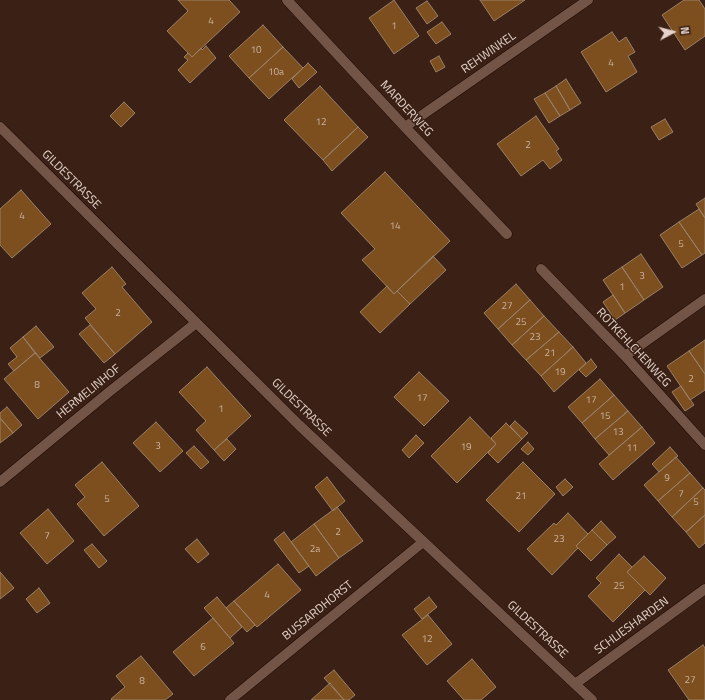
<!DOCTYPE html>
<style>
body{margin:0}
#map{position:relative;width:705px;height:700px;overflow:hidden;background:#3b2115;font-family:"Titillium Web",sans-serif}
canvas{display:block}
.north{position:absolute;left:653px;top:12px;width:40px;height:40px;-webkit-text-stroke:3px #3b2115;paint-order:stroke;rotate:83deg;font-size:11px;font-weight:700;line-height:16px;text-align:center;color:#e5d3cb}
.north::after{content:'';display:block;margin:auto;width:14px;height:18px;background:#e5d3cb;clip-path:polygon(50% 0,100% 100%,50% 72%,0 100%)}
</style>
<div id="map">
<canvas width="705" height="700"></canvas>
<div class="north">N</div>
</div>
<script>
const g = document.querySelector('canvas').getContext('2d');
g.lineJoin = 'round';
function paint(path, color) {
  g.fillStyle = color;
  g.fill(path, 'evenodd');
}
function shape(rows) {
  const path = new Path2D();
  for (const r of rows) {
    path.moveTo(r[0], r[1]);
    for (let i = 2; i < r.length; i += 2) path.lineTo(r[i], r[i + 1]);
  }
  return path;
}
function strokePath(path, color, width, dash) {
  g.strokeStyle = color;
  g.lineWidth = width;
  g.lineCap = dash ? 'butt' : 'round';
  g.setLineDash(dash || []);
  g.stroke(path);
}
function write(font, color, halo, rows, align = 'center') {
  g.font = font + ' "Titillium Web",sans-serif';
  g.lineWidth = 3;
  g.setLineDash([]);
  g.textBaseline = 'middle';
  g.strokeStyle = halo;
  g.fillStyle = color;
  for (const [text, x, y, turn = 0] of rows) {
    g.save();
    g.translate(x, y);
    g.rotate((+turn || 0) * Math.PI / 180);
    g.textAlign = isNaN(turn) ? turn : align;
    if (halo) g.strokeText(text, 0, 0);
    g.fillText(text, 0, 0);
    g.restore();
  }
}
const building = shape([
 [178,0,229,0,240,12,192,57,167,31,188,11,178,0],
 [394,0,419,36,394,54,369,18,394,0],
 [480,0,525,0,494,21,480,0],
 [684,0,699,0,705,9,705,36,685,50,662,15,684,0],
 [427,1,438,16,427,24,416,8,427,1],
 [442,22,451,34,436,44,427,32,442,22],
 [263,25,283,47,249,78,229,56,263,25],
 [612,32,619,42,626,37,635,52,628,56,637,72,606,92,581,52,612,32],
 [206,46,216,58,190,83,178,70,188,60,184,57,188,53,192,57,201,48,202,50,206,46],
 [283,47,303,68,269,99,249,78,283,47],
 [439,56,445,67,436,72,430,61,439,56],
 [308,63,317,72,299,88,292,79,308,63],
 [566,79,581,103,570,110,556,86,566,79],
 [320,86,358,127,323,160,284,120,320,86],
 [556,86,570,110,560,116,545,93,556,86],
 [545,93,560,116,549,123,534,99,545,93],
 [124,102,135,113,121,127,110,116,124,102],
 [536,116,559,149,556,151,562,160,550,169,543,160,521,176,497,144,536,116],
 [665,119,673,132,659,140,651,127,665,119],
 [358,127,368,137,332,171,323,160,358,127],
 [385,172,450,241,394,294,362,260,375,249,341,213,385,172],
 [21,190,51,224,12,258,0,245,0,209,21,190],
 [705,198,705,218,696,204,705,198],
 [699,209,705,218,705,253,702,255,679,222,699,209],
 [679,222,702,255,682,268,660,235,679,222],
 [641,254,663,287,644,300,622,267,641,254],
 [433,256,446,270,410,304,397,291,433,256],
 [112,267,126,284,122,287,152,322,115,354,85,318,96,309,82,293,112,267],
 [622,267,644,300,625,313,603,280,622,267],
 [516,284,530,300,498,329,484,313,516,284],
 [387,286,394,294,397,291,410,304,380,333,360,312,387,286],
 [613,295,625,313,615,320,603,302,613,295],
 [530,300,544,316,512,345,498,329,530,300],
 [544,316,559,332,526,360,512,345,544,316],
 [90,325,115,354,104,363,79,334,90,325],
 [36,326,54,347,40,358,23,337,36,326],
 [559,332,573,347,541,376,526,360,559,332],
 [23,337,35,353,14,371,8,364,17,357,10,348,23,337],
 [705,340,705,374,689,351,705,340],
 [573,347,586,363,554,392,541,376,573,347],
 [689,351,705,374,705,390,690,400,667,366,689,351],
 [35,353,69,392,38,419,4,379,35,353],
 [591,359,597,367,586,377,579,370,591,359],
 [207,367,251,416,214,450,196,430,206,421,179,392,207,367],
 [419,372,449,401,424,426,394,397,419,372],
 [600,379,614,395,582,423,568,407,600,379],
 [681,386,694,405,685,411,672,392,681,386],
 [614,395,628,411,595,439,582,423,614,395],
 [7,407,22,425,13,433,0,418,0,413,7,407],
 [628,411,642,427,609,455,595,439,628,411],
 [470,417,496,444,457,483,431,456,470,417],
 [0,418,13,433,0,443,0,418],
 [515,421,528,433,522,439,510,426,515,421],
 [156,422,183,451,160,472,133,443,156,422],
 [506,423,522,439,498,463,488,453,496,444,491,438,506,423],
 [642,427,655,443,613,480,599,464,642,427],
 [416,435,424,443,409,458,402,450,416,435],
 [227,439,236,449,224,461,214,450,227,439],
 [528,442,534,449,528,455,521,449,528,442],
 [194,446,209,462,201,469,186,453,194,446],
 [670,447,678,456,659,472,652,464,670,447],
 [676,457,690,473,658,501,644,485,676,457],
 [102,462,139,506,104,536,77,504,85,497,75,485,102,462],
 [523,462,555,494,519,532,486,500,523,462],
 [690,473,703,488,672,517,658,501,690,473],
 [327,477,345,501,333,511,315,487,327,477],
 [565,479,573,487,563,496,556,487,565,479],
 [703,488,705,490,705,515,686,532,672,517,703,488],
 [337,507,363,541,339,558,314,524,337,507],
 [48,509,74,541,47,564,20,533,48,509],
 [568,513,588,534,576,546,578,548,552,575,527,549,554,523,556,525,568,513],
 [705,515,705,543,699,548,686,532,705,515],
 [601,521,616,537,607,545,592,530,601,521],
 [314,524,339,558,316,576,291,542,314,524],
 [592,530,607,545,591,561,576,546,592,530],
 [284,532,309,566,299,573,274,540,284,532],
 [197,539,209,554,198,563,185,549,197,539],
 [92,544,107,561,99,568,84,550,92,544],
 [619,554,632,567,627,572,645,590,613,622,588,596,601,583,596,578,619,554],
 [644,556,666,578,650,595,627,572,644,556],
 [278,564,301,590,257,627,234,601,278,564],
 [0,572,14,588,0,599,0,572],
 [39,588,50,603,37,613,26,599,39,588],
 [217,597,242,627,230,638,204,608,217,597],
 [429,597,437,607,422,619,414,609,429,597],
 [234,601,255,625,247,632,226,608,234,601],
 [428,615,452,644,427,665,402,635,428,615],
 [213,618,234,643,194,676,173,652,213,618],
 [703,645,705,648,705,700,689,700,668,670,703,645],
 [141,656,173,694,165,700,112,700,111,699,125,687,116,676,141,656],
 [472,659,496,687,481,700,464,700,447,681,472,659],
 [334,670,355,695,349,700,344,700,324,678,334,670],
 [330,683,344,700,311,700,330,683]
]);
const minor = shape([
 [287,0,405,127,507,234],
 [0,127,299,425,592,700],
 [405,127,588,0],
 [541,269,625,356,705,445],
 [625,356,705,299],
 [0,482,109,392,196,323],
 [575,684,705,589],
 [230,700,423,542]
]);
const numberNames = [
 ["4",211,22],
 ["1",394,27],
 ["10",256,51],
 ["4",611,64],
 ["10a",276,73],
 ["12",321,123],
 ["2",528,146],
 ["4",22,217],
 ["14",395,227],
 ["5",681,245],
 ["3",642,277],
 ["1",622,288],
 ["27",507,307],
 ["2",118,314],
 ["25",521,323],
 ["23",535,338],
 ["21",550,354],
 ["19",560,373],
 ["2",691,380],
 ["8",37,386],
 ["17",422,399],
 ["17",591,401],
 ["1",221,410],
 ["15",605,417],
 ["13",618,433],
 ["3",158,447],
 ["19",466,448],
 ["11",632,449],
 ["9",667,479],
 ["7",681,495],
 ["21",521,497],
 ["5",107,500],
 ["5",696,503],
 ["2",338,533],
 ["7",47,537],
 ["23",559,540],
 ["2a",315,550],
 ["25",619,587],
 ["4",267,596],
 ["12",427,640],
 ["6",203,648],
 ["27",690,681],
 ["8",142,682]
];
const streetNames = [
 ["REHWINKEL",489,53,-35],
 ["MARDERWEG",406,109,47],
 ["GILDESTRASSE",71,180,45],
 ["ROTKEHLCHENWEG",633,348,47],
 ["HERMELINHOF",89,392,-39],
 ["GILDESTRASSE",301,408,44],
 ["BUSSARDHORST",318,611,-39],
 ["SCHLIESHARDEN",632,626,-36],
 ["GILDESTRASSE",537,630,43]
];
paint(building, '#7d4f1e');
strokePath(building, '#998069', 1);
strokePath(minor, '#210901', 11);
strokePath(minor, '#735548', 10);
write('10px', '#cbb2a0', null, numberNames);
write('12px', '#e5d3cb', '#3b2115', streetNames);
</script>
